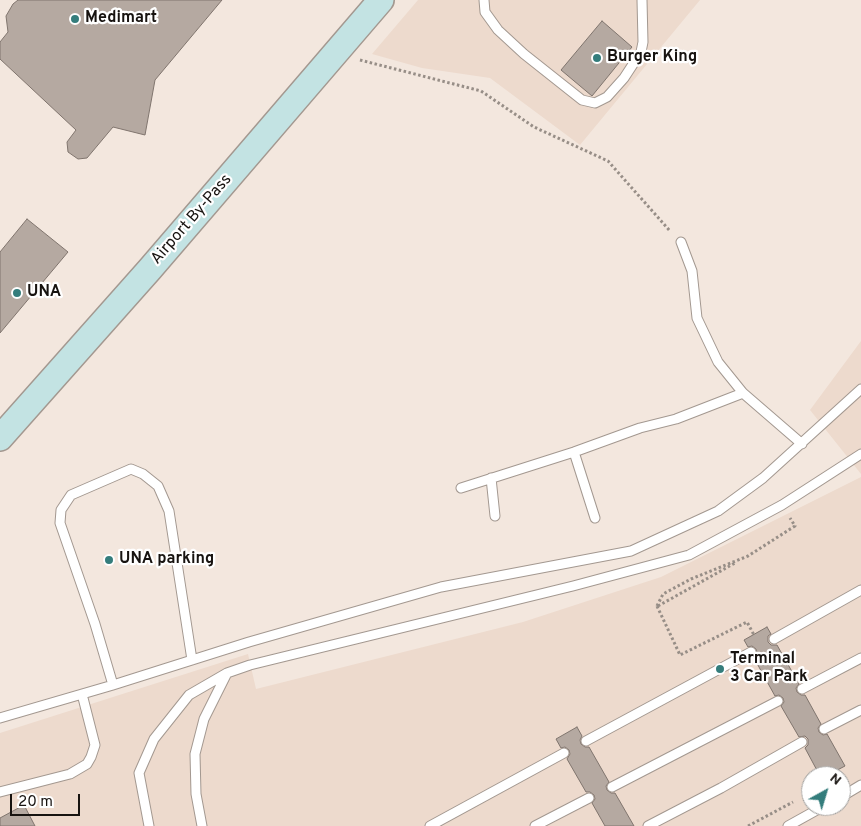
<!DOCTYPE html>
<style>
body{margin:0}
#map{position:relative;width:861px;height:826px;overflow:hidden;background:#f3e7de;font-family:Overpass,sans-serif}
canvas{display:block}
.north{position:absolute;left:801px;top:766px;width:50px;height:50px;box-sizing:border-box;background:#fff;border:1px solid #a2a19f;border-radius:50%;rotate:39deg;font-size:14px;font-weight:700;line-height:20px;text-align:center;color:#171310}
.north::after{content:'';display:block;margin:auto;width:18px;height:22px;background:#347d7c;clip-path:polygon(50% 0,100% 100%,50% 72%,0 100%)}
.scale{position:absolute;left:10px;top:794px;width:70px;height:22px;box-sizing:border-box;border:2px solid #171310;border-top:0;padding-left:6px;font-size:15px;line-height:18px;white-space:nowrap;color:#171310;-webkit-text-stroke:4px #fff;paint-order:stroke}
</style>
<div id="map">
<canvas width="861" height="826"></canvas>
<div class="north">N</div>
<div class="scale">20 m</div>
</div>
<script>
const g = document.querySelector('canvas').getContext('2d');
g.lineJoin = 'round';
function paint(path, color) {
  g.fillStyle = color;
  g.fill(path, 'evenodd');
}
function shape(rows) {
  const path = new Path2D();
  for (const r of rows) {
    path.moveTo(r[0], r[1]);
    for (let i = 2; i < r.length; i += 2) path.lineTo(r[i], r[i + 1]);
  }
  return path;
}
function strokePath(path, color, width, dash) {
  g.strokeStyle = color;
  g.lineWidth = width;
  g.lineCap = dash ? 'butt' : 'round';
  g.setLineDash(dash || []);
  g.stroke(path);
}
function write(font, color, halo, rows, align = 'center') {
  g.font = font + ' Overpass,sans-serif';
  g.lineWidth = 4.5;
  g.setLineDash([]);
  g.textBaseline = 'middle';
  g.strokeStyle = halo;
  g.fillStyle = color;
  for (const [text, x, y, turn = 0] of rows) {
    g.save();
    g.translate(x, y);
    g.rotate((+turn || 0) * Math.PI / 180);
    g.textAlign = isNaN(turn) ? turn : align;
    if (halo) g.strokeText(text, 0, 0);
    g.fillText(text, 0, 0);
    g.restore();
  }
}
const built = shape([
 [418,0,700,0,580,145,490,78,422,68,372,54],
 [861,341,861,474,810,410],
 [861,477,861,826,0,826,0,733,248,654,256,689,523,622,661,577],
 [811,776,841,776,841,806,811,806]
]);
const building = shape([
 [18,0,222,0,155,80,145,135,113,127,87,158,78,159,68,152,67,142,76,130,0,59,0,42,8,32,6,16,13,4,18,0],
 [602,21,632,47,592,96,561,70,602,21],
 [27,219,68,252,0,333,0,252,27,219],
 [767,627,771,634,768,636,768,642,771,645,777,645,799,684,796,688,797,692,801,695,805,695,821,724,818,728,819,732,823,735,827,734,845,766,826,776,820,776,805,748,808,745,808,739,805,736,799,737,781,706,784,702,783,698,779,695,775,696,754,658,757,653,756,649,752,646,748,647,744,640,767,627],
 [577,727,582,736,580,740,581,744,585,747,589,747,609,782,606,786,607,790,611,793,615,793,634,826,605,826,592,803,595,799,594,795,590,792,586,792,567,759,570,754,569,750,565,747,561,748,556,739,577,727],
 [24,805,35,826,0,826,0,818,24,805]
]);
const path = shape([
 [360,60,481,91,534,127,608,161,670,231],
 [657,606,663,594,691,579,748,556,795,526,790,518],
 [657,606,680,655,747,622,754,635],
 [658,606,735,563],
 [832,773,834,776],
 [748,826,793,802]
]);
const lane = shape([
 [484,0,485,12,498,30,524,54,582,100,595,103,607,97,624,78,641,52,643,42,642,0],
 [681,242,692,271,697,318,718,362,743,393,802,444],
 [574,452,595,518],
 [491,478,495,516],
 [461,488,574,452,640,428,676,419,743,393],
 [774,639,861,590],
 [113,685,95,624,60,523,61,510,71,495,131,469,143,474,158,486,169,511,192,660],
 [802,689,861,658],
 [0,718,113,685,249,642,441,587,631,551,718,511,763,478,861,389],
 [824,729,861,710],
 [586,741,751,652],
 [612,787,778,701],
 [0,792,70,774,87,764,91,757,95,745,82,694],
 [841,797,861,785],
 [149,826,139,773,154,739,189,695,227,673,250,665,573,586,689,555,782,505,861,454],
 [202,826,196,794,195,754,204,719,227,673],
 [430,826,564,753],
 [535,826,589,798],
 [648,826,721,788,802,742],
 [788,826,824,806]
]);
const secondary = shape([
 [0,438,150,269,381,0]
]);
const markers = [
 [75,19,5,"#347d7c"],
 [597,58,5,"#347d7c"],
 [17,293,5,"#347d7c"],
 [109,560,5,"#347d7c"],
 [720,669,5,"#347d7c"]
];
const poiNames = [
 ["Medimart",85,19],
 ["Burger King",607,58],
 ["UNA",27,293],
 ["UNA parking",119,560],
 ["Terminal",730,660],
 ["3 Car Park",730,678]
];
const streetNames = [
 ["Airport By-Pass",192,220,-49]
];
paint(built, '#eddacd');
paint(building, '#b5a9a1');
strokePath(building, '#80756e', 1);
strokePath(lane, '#a39890', 11);
strokePath(secondary, '#a39890', 28);
strokePath(path, '#978e87', 3, [2.5, 2.5]);
strokePath(lane, '#fff', 9);
strokePath(secondary, '#c3e3e3', 25);
for (const [x, y, r, color] of markers) {
  const dot = new Path2D();
  dot.arc(x, y, r, 0, 2 * Math.PI);
  g.fillStyle = color;
  g.fill(dot);
  strokePath(dot, '#fff', 2);
}
write('bold 16px', '#171310', '#fff', poiNames, 'left');
write('16px', '#171310', '#fff', streetNames);
</script>
